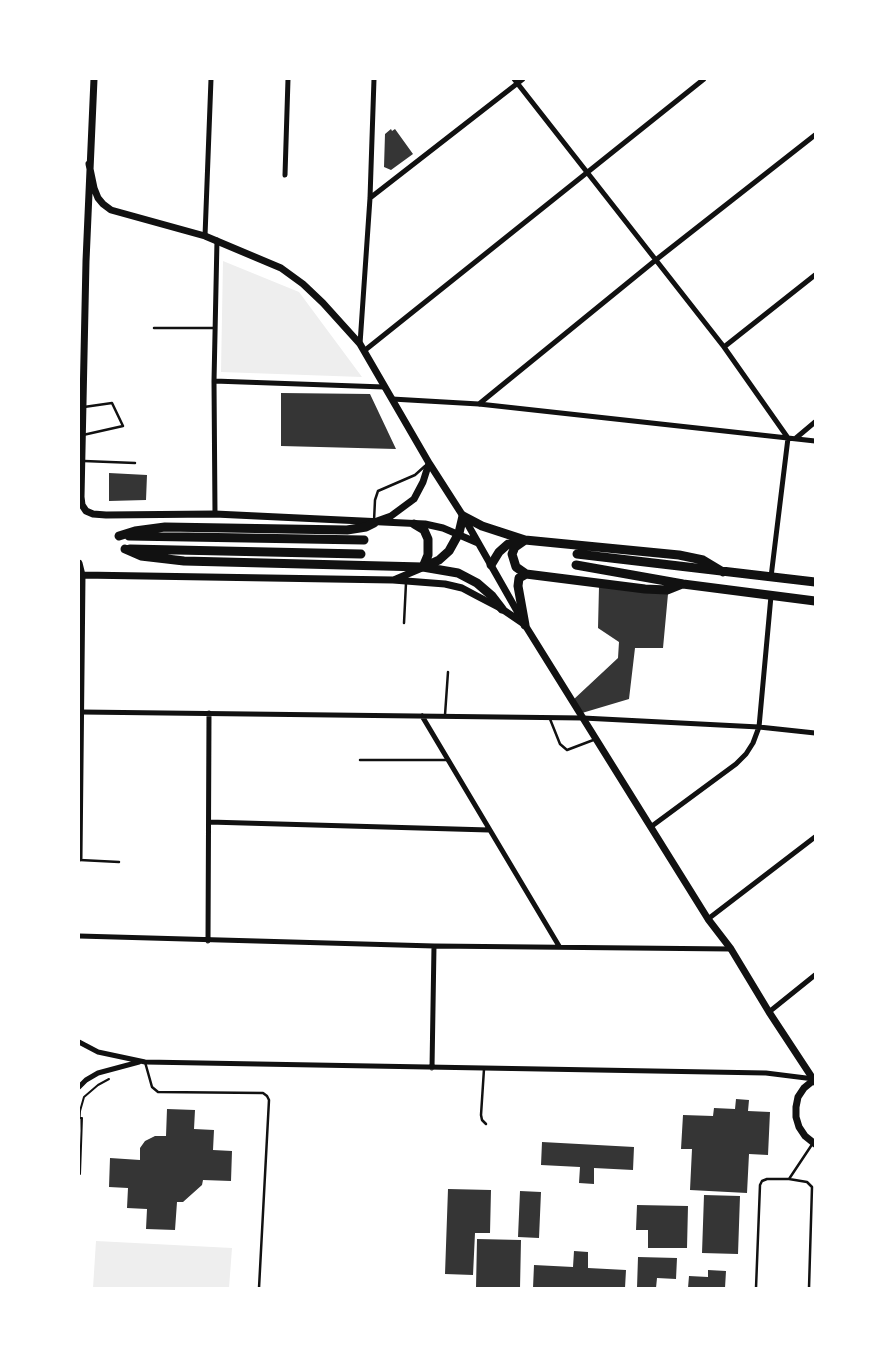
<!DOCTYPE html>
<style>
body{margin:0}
#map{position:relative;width:894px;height:1367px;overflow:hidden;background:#fff;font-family:Ubuntu,sans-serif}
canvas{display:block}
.frame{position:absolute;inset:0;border:80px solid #fff;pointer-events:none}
</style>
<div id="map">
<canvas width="894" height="1367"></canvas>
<div class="frame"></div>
</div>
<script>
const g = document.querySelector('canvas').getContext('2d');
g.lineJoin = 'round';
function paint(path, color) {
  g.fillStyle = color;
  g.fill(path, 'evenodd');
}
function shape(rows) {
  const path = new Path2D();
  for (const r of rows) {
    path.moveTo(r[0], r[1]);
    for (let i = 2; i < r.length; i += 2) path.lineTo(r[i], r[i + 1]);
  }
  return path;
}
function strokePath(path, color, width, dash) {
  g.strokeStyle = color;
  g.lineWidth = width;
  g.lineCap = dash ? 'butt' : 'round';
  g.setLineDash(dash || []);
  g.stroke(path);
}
const green = shape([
 [223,261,299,292,362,377,221,372],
 [96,1241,232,1248,229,1288,93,1288]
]);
const building = shape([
 [391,129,392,131,395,129,413,154,391,170,384,167,385,134],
 [281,393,370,394,396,449,281,446],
 [109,473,147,475,146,500,109,501],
 [599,587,668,594,663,648,635,648,629,699,582,713,573,700,618,658,619,642,598,628],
 [736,1099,749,1100,748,1111,770,1112,768,1155,749,1154,747,1193,690,1190,692,1149,681,1149,683,1115,713,1116,714,1108,735,1109],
 [167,1109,195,1110,194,1129,214,1130,213,1150,232,1151,231,1181,203,1180,202,1185,183,1202,177,1202,175,1230,146,1229,147,1209,127,1208,128,1188,109,1187,110,1158,140,1160,140,1148,145,1141,155,1136,166,1136],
 [542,1142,634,1147,633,1170,594,1168,594,1184,579,1183,580,1167,541,1165],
 [448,1189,491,1190,490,1233,475,1233,473,1275,445,1274],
 [520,1191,541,1192,539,1238,518,1237],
 [704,1195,740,1196,738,1254,702,1253],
 [637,1205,688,1206,687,1248,648,1248,648,1230,636,1230],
 [477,1239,521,1240,520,1288,476,1288],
 [574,1251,588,1252,588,1268,626,1270,625,1288,533,1288,534,1265,573,1267],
 [638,1257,677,1258,676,1279,657,1278,656,1288,637,1288],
 [708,1270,726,1271,725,1288,688,1288,689,1276,708,1277]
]);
const path = shape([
 [79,1131,80,1111,84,1097,98,1085,109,1079],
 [79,1174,80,1174,82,1118,80,1118]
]);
const service = shape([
 [154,328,215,328],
 [83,435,123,426,112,403,84,407],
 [84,461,135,463],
 [374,521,375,500,378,491,415,475,425,466],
 [404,623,406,583],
 [445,715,448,672],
 [550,719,560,744,567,750,596,739],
 [360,760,448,760],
 [80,860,119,862],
 [145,1062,152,1087,158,1092,263,1093,267,1096,269,1100,259,1288],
 [484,1069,481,1115,482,1120,486,1124],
 [789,1179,813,1143],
 [756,1288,760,1185,762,1181,767,1179,789,1179,807,1182,812,1187,809,1288]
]);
const minor = shape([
 [514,79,724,347,788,438,771,577],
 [285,175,288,79],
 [370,198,523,79],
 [205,236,211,79],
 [360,344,370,198,374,79],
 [724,347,815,275],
 [364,351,704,79],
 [214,381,384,387],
 [392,399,479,404,815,441],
 [479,404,657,259,815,135],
 [796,438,815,422],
 [215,514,214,381,217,240],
 [81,712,583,718,759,727,815,733],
 [422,716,559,946],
 [209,822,489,830],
 [652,826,736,764,746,754,753,743,759,727,771,596],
 [708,919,815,837],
 [79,936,434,946,731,949],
 [208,941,209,713],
 [769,1012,815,975],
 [79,1042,98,1052,145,1062,766,1073,814,1079],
 [432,1068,434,946],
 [79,1087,86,1080,98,1073,139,1062]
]);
const tertiary = shape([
 [94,79,86,261,81,497,82,505,86,511,93,514,106,515,215,514,425,524,443,528,478,543],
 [89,164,94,188,98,198,103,204,111,210,205,236,281,268,303,284,323,303,360,344,429,463,463,516,525,625,708,919,731,949,769,1012,815,1082],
 [377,521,391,516,414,499,423,482,429,463],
 [79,563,82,575,79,858],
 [82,575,393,580,445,584,462,588,477,596,502,609,524,624],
 [396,579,422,568],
 [815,1079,804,1088,798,1097,796,1107,796,1117,799,1127,805,1136,815,1144]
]);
const primary = shape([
 [414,524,424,530,428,539,428,555,423,567],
 [119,536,135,531,165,527,347,530,366,527,374,523],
 [129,536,364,540],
 [525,540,515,547,512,554,516,567,526,574],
 [125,549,141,556,184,561,423,567,458,573,477,583,492,596,502,609],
 [130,549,361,554],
 [577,554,815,582],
 [491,565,499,552,508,544,522,540],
 [576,565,683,584,815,601],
 [424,567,439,560,449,551,459,533,463,516,482,526,525,540,679,555,703,560,723,572],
 [525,625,518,586,519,578,526,574,645,589,667,590,682,584]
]);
paint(green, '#eee');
paint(building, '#353535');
strokePath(path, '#111', 2);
strokePath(service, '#111', 2.5);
strokePath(minor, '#111', 5);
strokePath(tertiary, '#111', 7);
strokePath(primary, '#111', 9);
</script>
